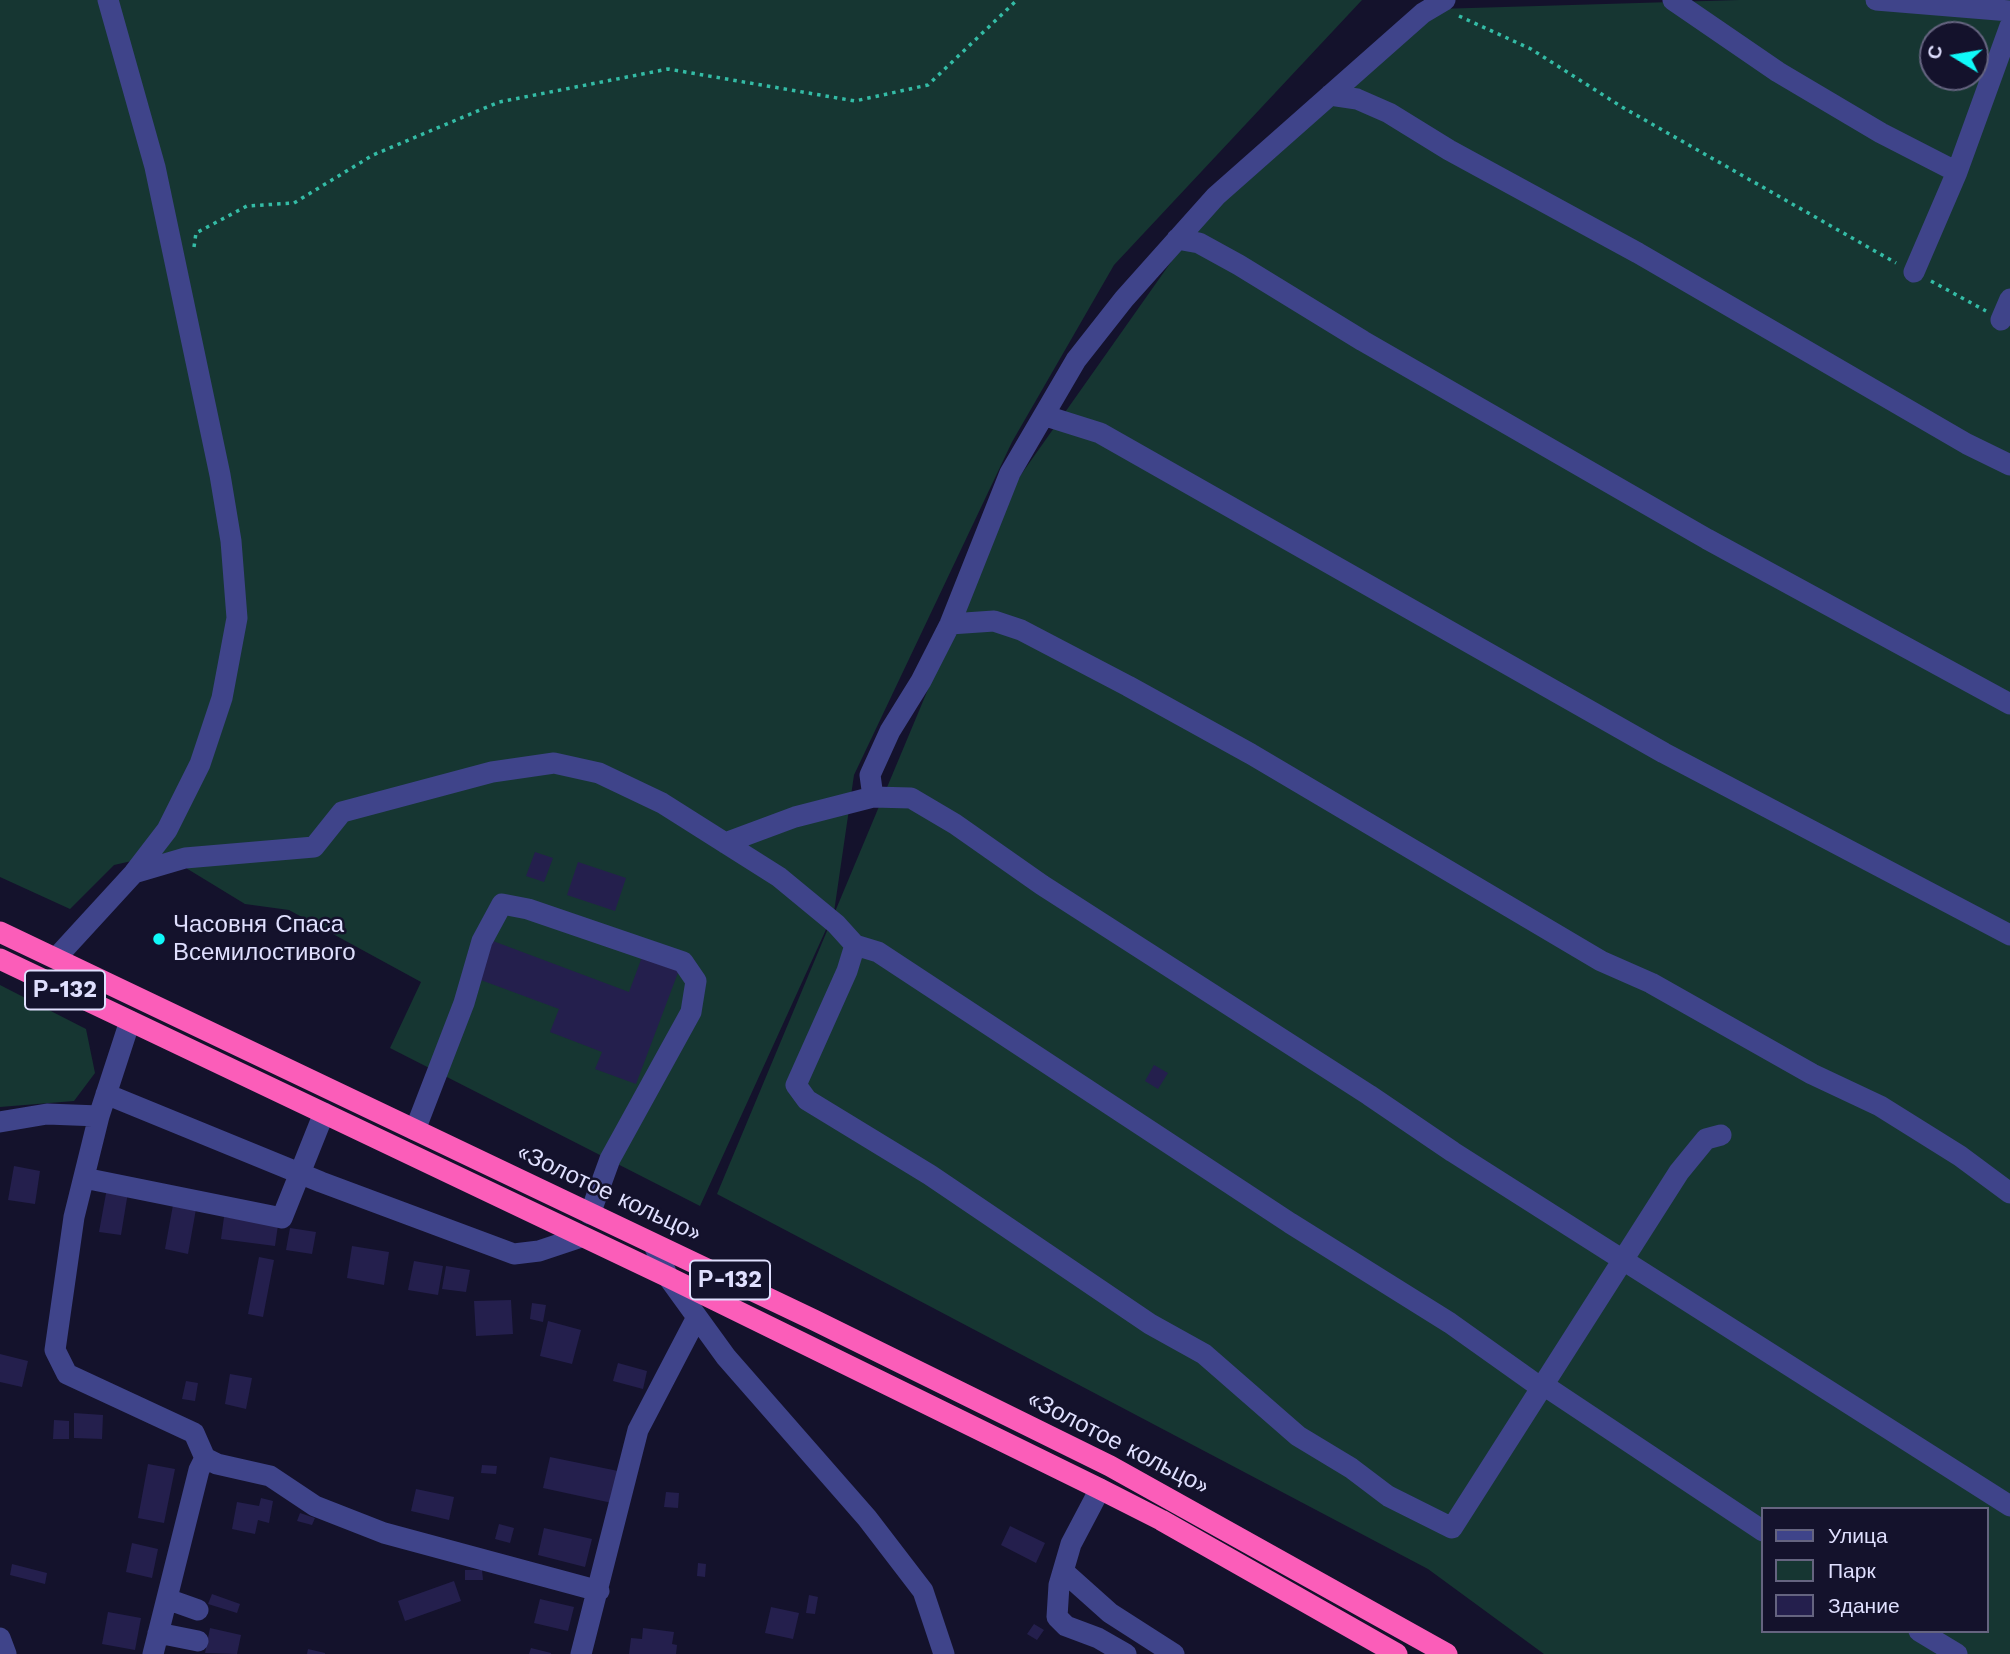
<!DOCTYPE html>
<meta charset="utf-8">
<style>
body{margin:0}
#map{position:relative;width:2010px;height:1654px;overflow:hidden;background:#14122c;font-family:"Work Sans",sans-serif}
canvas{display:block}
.legend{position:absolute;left:1761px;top:1507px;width:228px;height:126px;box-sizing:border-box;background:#14122c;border:2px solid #656480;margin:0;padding:9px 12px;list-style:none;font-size:21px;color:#dfdffe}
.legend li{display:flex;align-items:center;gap:14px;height:35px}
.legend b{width:35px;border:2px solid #656480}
.north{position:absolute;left:1919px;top:21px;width:70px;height:70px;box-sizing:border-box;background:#14122c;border:2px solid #656480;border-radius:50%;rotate:281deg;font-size:19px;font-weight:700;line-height:28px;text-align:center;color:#dfdffe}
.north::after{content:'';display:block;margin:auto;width:24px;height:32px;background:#10f9f9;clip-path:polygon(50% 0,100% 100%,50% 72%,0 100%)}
</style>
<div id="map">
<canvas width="2010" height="1654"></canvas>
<ul class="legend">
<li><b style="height:9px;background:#3f448a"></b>Улица</li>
<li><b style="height:19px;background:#163632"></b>Парк</li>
<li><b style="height:19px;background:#241f4d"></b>Здание</li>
</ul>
<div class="north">С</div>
</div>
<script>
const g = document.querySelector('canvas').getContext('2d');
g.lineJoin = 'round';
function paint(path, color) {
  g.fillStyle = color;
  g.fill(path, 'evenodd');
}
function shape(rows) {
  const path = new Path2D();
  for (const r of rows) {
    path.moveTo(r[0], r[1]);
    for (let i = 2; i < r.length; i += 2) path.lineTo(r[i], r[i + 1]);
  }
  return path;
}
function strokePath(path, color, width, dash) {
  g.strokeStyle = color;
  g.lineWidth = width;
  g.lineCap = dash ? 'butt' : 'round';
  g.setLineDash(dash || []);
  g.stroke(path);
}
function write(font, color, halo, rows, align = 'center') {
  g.font = font + ' "Work Sans",sans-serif';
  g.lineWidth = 5;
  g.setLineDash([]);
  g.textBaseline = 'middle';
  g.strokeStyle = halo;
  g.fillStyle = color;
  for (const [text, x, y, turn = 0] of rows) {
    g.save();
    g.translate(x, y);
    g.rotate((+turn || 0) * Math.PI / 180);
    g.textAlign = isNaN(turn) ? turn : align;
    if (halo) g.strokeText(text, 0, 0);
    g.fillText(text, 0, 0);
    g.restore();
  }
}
const green = shape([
 [0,0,1362,0,1114,265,1012,442,854,775,834,912,700,1206,390,1048,421,982,289,910,245,904,163,854,114,865,70,909,0,877],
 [1739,0,2010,0,2010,1654,1544,1654,1428,1569,717,1194,1013,486,1207,211,1437,9],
 [1933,35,1975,35,1975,77,1933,77],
 [1763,1509,1987,1509,1987,1631,1763,1631],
 [0,985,86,1029,95,1073,74,1101,0,1107]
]);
const building = shape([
 [535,852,553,858,544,882,526,876],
 [578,862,626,878,615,911,567,895],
 [493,941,629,992,642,957,679,970,636,1084,595,1069,602,1052,550,1032,559,1009,478,979],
 [1154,1065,1168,1073,1158,1089,1145,1081],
 [14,1166,40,1171,35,1204,8,1200],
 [107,1188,128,1192,121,1235,99,1232],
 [173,1205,196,1209,188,1254,165,1249],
 [224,1217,278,1225,275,1246,221,1239],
 [290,1228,316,1232,312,1254,286,1250],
 [352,1246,389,1252,384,1285,347,1278],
 [259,1257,274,1260,263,1317,248,1314],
 [414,1261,443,1266,438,1295,408,1290],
 [446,1266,470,1270,466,1292,442,1289],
 [511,1300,513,1334,476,1336,474,1301],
 [532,1303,546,1305,543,1322,530,1319],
 [548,1321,581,1330,572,1364,540,1356],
 [0,1354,28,1361,22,1387,0,1382],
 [618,1363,647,1371,643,1389,613,1381],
 [230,1374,252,1378,246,1409,225,1404],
 [186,1381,198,1383,195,1401,182,1399],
 [74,1413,103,1415,102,1439,74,1438],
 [54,1420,69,1421,69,1439,53,1439],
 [550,1457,618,1471,612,1503,543,1488],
 [148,1464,175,1469,164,1523,138,1518],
 [482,1465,497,1466,496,1474,481,1473],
 [416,1489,454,1497,449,1520,411,1511],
 [666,1492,679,1493,678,1508,664,1507],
 [261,1498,273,1501,269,1523,258,1520,255,1534,232,1529,237,1502,259,1506],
 [300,1513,315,1518,312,1525,297,1521],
 [499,1524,514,1528,510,1543,495,1539],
 [1010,1526,1045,1543,1036,1563,1001,1545],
 [544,1528,592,1539,585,1567,538,1555],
 [132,1543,158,1549,152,1578,126,1572],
 [698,1563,706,1564,705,1577,697,1576],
 [12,1564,47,1573,45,1584,10,1575],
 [465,1570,482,1570,483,1580,465,1580],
 [454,1581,461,1601,405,1621,398,1601],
 [212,1594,240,1604,237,1613,208,1604],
 [809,1595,818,1597,815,1614,806,1613],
 [540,1599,574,1607,568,1631,534,1623],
 [771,1607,799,1613,793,1639,765,1633],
 [108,1612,141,1618,135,1650,102,1644],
 [1034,1624,1044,1630,1037,1640,1027,1634],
 [210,1628,241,1635,237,1654,205,1653],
 [643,1628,674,1632,672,1644,677,1645,676,1654,629,1654,631,1638,642,1639],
 [531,1648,551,1653,551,1654,529,1654],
 [308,1649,325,1653,325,1654,307,1654]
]);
const path = shape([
 [1459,16,1531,49,1622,107,1896,263],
 [194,247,196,233,247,206,294,203,373,155,499,102,668,69,855,101,928,85,1017,0],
 [1931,281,1986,311]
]);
const minor = shape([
 [1673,0,1778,72,1881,133,1957,172,1914,272],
 [1876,0,2010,11],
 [1330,95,1357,99,1389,113,1449,150,1638,253,1967,444,2010,465],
 [1957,172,2010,26],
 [1177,239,1199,243,1239,265,1363,341,1707,539,2010,704],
 [2001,320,2010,299],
 [1046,416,1100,433,1664,753,2010,935],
 [950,624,994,621,1021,630,1128,686,1251,754,1601,961,1651,983,1812,1074,1880,1106,1960,1156,2010,1193],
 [873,797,870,775,890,731,921,681,950,624,1010,473,1076,360,1124,299,1216,196,1423,13,1445,0],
 [725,843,795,817,873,797,911,798,955,824,1042,885,1369,1095,1453,1152,2010,1506],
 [134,873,185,858,314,847,342,812,492,772,554,763,599,773,662,803,779,877,836,924,855,945,847,971,796,1085,807,1100,930,1175,1150,1324,1204,1354,1298,1436,1351,1468,1388,1496,1452,1528,1679,1172,1706,1139,1721,1135],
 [855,945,878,952,1290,1223,1450,1323,1540,1387,1551,1390,1763,1531],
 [56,958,134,873,167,830,200,764,222,698,237,618,231,541,220,475,155,167,108,0],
 [130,1021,99,1116,74,1217,55,1350,67,1374,194,1433,205,1458,217,1464,270,1476,315,1506,384,1533,599,1591],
 [106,1094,321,1182,514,1254,539,1251,581,1237],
 [0,1122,47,1114,99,1116],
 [415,1130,464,1003,482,941,502,904,528,909,683,962,696,981,691,1012,610,1159,590,1214],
 [84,1178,282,1218,324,1113],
 [654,1245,668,1277,726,1357,867,1518,923,1591,944,1654],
 [1100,1489,1071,1544,1059,1585,1057,1617,1066,1626,1098,1638,1126,1654],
 [1063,1571,1110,1613,1174,1654],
 [167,1599,198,1610],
 [1919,1631,1957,1654],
 [158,1633,198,1641],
 [0,1638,6,1654],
 [153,1654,199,1470,205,1458],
 [581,1654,638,1430,697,1317]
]);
const highway = shape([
 [0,932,814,1320,1110,1466,1447,1654],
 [0,959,668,1277,1100,1489,1161,1520,1397,1654]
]);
const markers = [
 [159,939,7,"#10f9f9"]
];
const shields = [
 [65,990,80],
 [730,1280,80]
];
const shieldNames = [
 ["Р-132",65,990],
 ["Р-132",730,1280]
];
const poiNames = [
 ["Часовня Спаса",173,925],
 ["Всемилостивого",173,953]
];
const streetNames = [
 ["«Золотое кольцо»",609,1193,25],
 ["«Золотое кольцо»",1118,1443,27]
];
paint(green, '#163632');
paint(building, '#241f4d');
strokePath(path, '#34bca6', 3.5, [3.5, 5]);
strokePath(minor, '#3f448a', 21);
strokePath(highway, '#fb5db9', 21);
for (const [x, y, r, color] of markers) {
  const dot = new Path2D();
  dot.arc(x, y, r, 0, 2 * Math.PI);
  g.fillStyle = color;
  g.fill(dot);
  strokePath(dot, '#14122c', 2.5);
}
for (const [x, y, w] of shields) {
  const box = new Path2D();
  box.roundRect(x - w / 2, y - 19.5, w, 39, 5);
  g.fillStyle = '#14122c';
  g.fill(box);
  strokePath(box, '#dfdffe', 2);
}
write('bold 23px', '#dfdffe', null, shieldNames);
write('24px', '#dfdffe', '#14122c', poiNames, 'left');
write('24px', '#dfdffe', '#14122c', streetNames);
</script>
